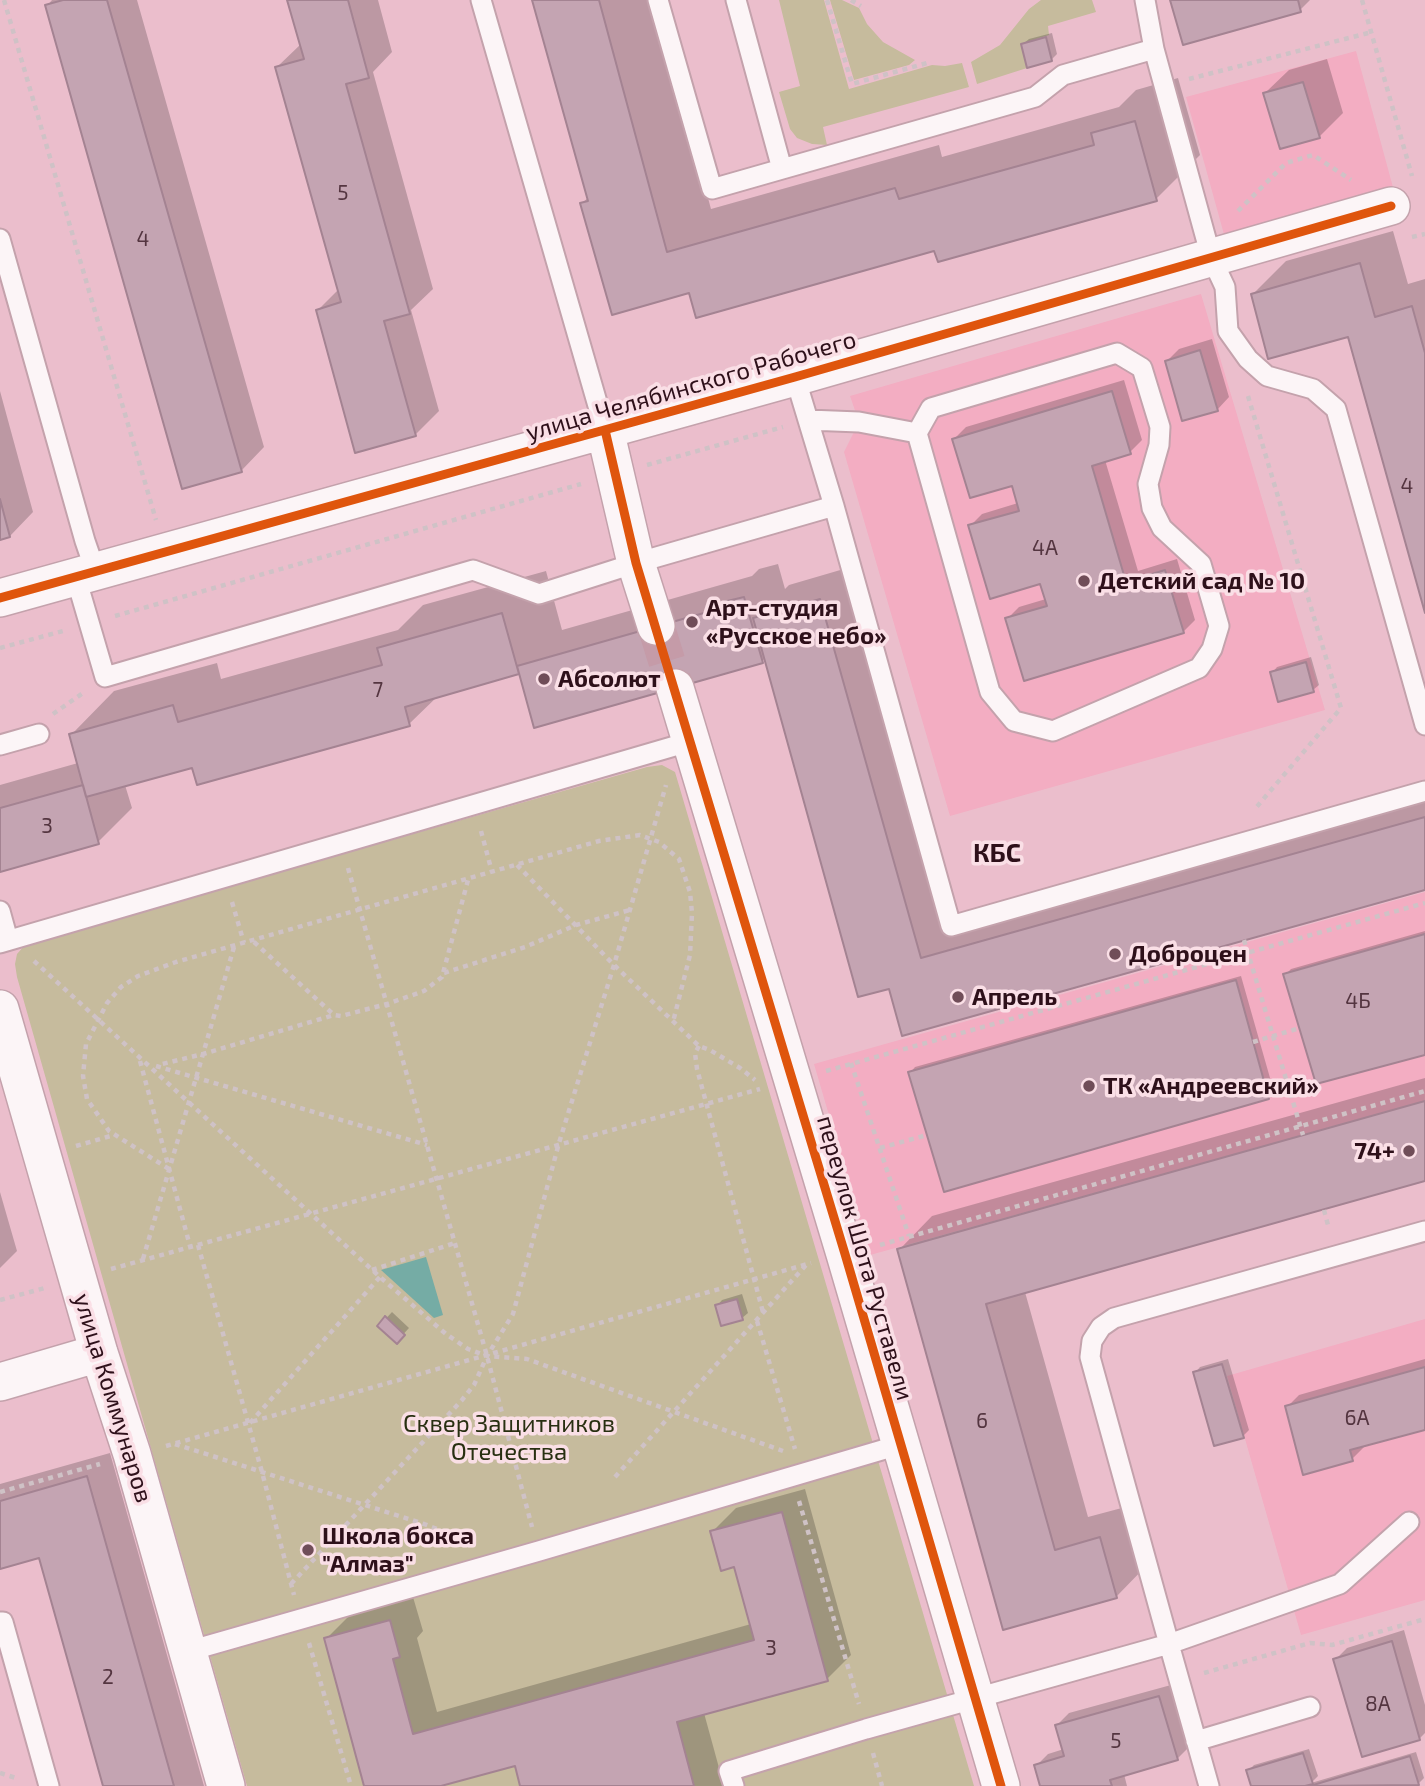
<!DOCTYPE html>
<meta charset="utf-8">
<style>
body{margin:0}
canvas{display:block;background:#ebbecc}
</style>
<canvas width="1425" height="1786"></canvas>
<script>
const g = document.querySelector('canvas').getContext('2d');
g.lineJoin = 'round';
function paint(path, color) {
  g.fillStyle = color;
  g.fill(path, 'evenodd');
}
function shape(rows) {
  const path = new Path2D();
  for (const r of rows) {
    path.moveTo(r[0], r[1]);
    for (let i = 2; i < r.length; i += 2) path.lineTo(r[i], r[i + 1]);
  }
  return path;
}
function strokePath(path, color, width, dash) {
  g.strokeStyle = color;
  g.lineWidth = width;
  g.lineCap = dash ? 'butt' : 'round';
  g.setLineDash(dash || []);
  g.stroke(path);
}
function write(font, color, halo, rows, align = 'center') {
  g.font = font + ' "Exo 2",sans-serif';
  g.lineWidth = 7;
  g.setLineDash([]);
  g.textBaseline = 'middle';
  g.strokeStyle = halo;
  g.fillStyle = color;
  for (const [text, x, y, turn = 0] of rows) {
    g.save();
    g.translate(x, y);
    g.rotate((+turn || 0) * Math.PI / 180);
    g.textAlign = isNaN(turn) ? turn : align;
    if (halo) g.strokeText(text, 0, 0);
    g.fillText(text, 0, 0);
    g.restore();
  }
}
const built = shape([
 [1356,51,1394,191,1225,238,1186,97],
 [1201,294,1325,710,950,816,844,452,859,422,850,396],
 [1425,892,1425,1102,870,1255,814,1064],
 [1425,1319,1425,1600,1301,1635,1227,1376]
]);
const green = shape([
 [779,0,824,0,849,89,932,65,945,66,962,63,969,87,823,127,827,145,812,144,797,138,790,129,779,92,800,86],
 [830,0,842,0,859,8,867,24,883,42,915,60,909,65,854,80],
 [1041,0,1092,0,1096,12,1048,26,1049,35,1021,44,1027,68,977,84,971,62,1000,45,1029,9],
 [662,765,675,772,974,1786,247,1786,17,977,15,964,17,954,24,946,34,942,647,767]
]);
const water = shape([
 [426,1257,443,1315,434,1318,381,1270]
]);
const shadow = shape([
 [52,0,137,0,264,447,241,471,47,6],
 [289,0,378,0,392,52,373,72,433,289,411,310,439,411,415,435,318,310,339,289,277,67,301,44],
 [534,0,654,0,711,209,939,145,942,157,1119,107,1136,90,1178,78,1200,155,1156,199,935,249,691,291,582,203,589,197],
 [1172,0,1310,0,1300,10],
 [1052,33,1057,54,1051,60,1023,44,1029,39],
 [1327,59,1343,113,1319,137,1265,93,1289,70],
 [1393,231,1408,284,1425,279,1425,607,1349,335,1252,295,1286,261],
 [1212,339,1229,397,1217,410,1167,361,1179,349],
 [1124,380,1142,440,1130,452,1105,460,1138,571,1177,559,1195,620,1183,632,1007,619,1019,607,1046,599,1041,582,970,526,982,514,1018,503,1013,484,954,439,966,427],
 [0,391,33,512,10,536,0,538],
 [778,564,785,589,789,585,854,566,954,926,1425,794,1425,888,890,987,766,658,762,661,520,671,439,695,409,724,194,766,125,785,132,808,98,842,0,870,0,785,78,763,71,735,114,691,217,663,221,679,398,630,423,605,546,571,562,630,752,576,759,569],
 [1311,657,1319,685,1313,690,1272,673,1277,667],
 [1425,931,1425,1053,1285,975,1291,969],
 [1241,976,1274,1092,1268,1098,910,1073,915,1067],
 [1425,1078,1425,1180,1025,1292,1088,1517,1133,1505,1149,1563,1116,1597,1004,1628,899,1250,932,1216],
 [0,1192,17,1251,0,1268],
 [742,1294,748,1313,742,1318,717,1306,722,1300],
 [392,1312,409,1328,397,1341,379,1326],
 [1228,1359,1249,1430,1243,1436,1195,1373,1200,1367],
 [1425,1359,1425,1428,1364,1445,1364,1447,1352,1459,1287,1407,1299,1395],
 [110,1453,204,1786,105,1786,40,1556,0,1567,0,1484],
 [805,1489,851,1655,827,1679,704,1713,724,1786,522,1786,516,1764,435,1786,366,1786,326,1639,350,1615,413,1597,423,1631,417,1638,437,1712,751,1624,735,1565,712,1532,736,1508],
 [1404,1630,1425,1705,1425,1733,1419,1739,1335,1660,1347,1648],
 [1171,1685,1189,1747,1177,1759,1124,1774,1127,1786,1042,1786,1036,1766,1048,1754,1064,1749,1057,1725,1069,1713],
 [1309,1749,1318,1776,1311,1783,1416,1752,1424,1778,1418,1784,1410,1786,1253,1786,1248,1771,1254,1765]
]);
const building = shape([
 [63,0,107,0,242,472,182,489,45,5,63,0],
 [287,0,348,0,369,78,346,84,410,314,384,321,416,436,355,453,316,310,341,302,275,67,304,59,287,0],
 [532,0,599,0,667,252,895,188,899,199,1094,145,1091,133,1135,121,1157,201,938,262,934,251,696,318,689,293,612,315,580,203,588,201,532,0],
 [1170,0,1298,0,1301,12,1183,45,1170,0],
 [1046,37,1052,61,1027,68,1021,44,1046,37],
 [1303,82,1320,138,1280,149,1263,93,1303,82],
 [1360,263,1375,317,1412,306,1425,353,1425,613,1348,337,1268,359,1251,294,1360,263],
 [1200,350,1218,411,1182,421,1165,361,1200,350],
 [1112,391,1131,454,1092,466,1126,582,1165,570,1184,633,1024,681,1005,618,1047,606,1040,584,990,599,968,525,1019,511,1012,486,970,498,952,439,1112,391],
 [0,499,10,537,0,540,0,499],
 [744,597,763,663,534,728,517,666,725,607,723,602,744,597],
 [820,599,921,958,1425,817,1425,890,902,1036,889,989,858,997,753,618,820,599],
 [502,613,519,674,405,707,410,726,197,785,192,768,86,797,69,734,173,705,178,722,382,665,377,648,502,613],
 [1306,662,1314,692,1278,702,1270,672,1306,662],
 [83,785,99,844,0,872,0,808,83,785],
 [1425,934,1425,1055,1316,1084,1283,974,1425,934],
 [1236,980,1269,1099,944,1192,908,1072,1236,980],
 [1425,1101,1425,1181,986,1304,1055,1550,1100,1537,1117,1598,1003,1630,897,1249,1425,1101],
 [737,1299,743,1320,721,1326,715,1305,737,1299],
 [385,1316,405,1335,397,1344,377,1326,385,1316],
 [1222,1364,1244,1438,1214,1446,1193,1372,1222,1364],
 [1425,1367,1425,1430,1350,1450,1353,1461,1303,1475,1285,1406,1425,1367],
 [87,1476,174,1786,103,1786,39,1558,0,1569,0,1501,87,1476],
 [782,1512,828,1681,677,1722,694,1786,520,1786,515,1766,441,1786,364,1786,324,1638,390,1620,400,1657,393,1659,413,1734,754,1640,734,1567,721,1571,710,1531,782,1512],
 [1392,1641,1420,1740,1362,1757,1333,1659,1392,1641],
 [1159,1696,1178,1760,1110,1780,1112,1786,1040,1786,1034,1765,1064,1756,1055,1725,1159,1696],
 [1303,1753,1313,1784,1305,1786,1251,1786,1246,1770,1303,1753],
 [1410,1756,1419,1785,1310,1786,1410,1756]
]);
const streetTunnel = shape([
 [656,626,675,688]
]);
const path = shape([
 [4,0,156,520],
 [827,0,852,84,927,63],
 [851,0,861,6],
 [1362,0,1412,176],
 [1189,79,1372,32],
 [1238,211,1286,163,1313,155,1351,180],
 [1412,237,1425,234],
 [1248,396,1341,708,1254,810],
 [647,465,783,427],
 [115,616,581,484],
 [0,648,63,631],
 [53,714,83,693],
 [481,831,492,872],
 [517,865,614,965,699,1046,710,1050,740,1068,755,1080],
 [348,868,487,1356,532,1527],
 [232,902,244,943],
 [1244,940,1303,1135],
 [254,942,334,1015,341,1016,387,1004,424,991,442,977,468,880],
 [234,947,203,1054,334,1015],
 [34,961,380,1277,446,1334,468,1349,487,1356,527,1359,783,1451],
 [444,973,525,947,576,925,630,910],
 [1253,1042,1300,1028],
 [699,1046,695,1053,697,1069,763,1312],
 [140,1061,190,1246],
 [851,1063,909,1236],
 [156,1066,427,1145],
 [826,1071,1425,903],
 [76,1146,114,1135],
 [880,1148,927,1135],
 [169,1169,109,1131,87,1099,83,1076,86,1044,107,1003,121,987,138,976,176,962,599,841,640,835,659,842,679,859,690,892,692,913,690,955,673,1022],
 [1324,1210,1329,1229],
 [198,1245,262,1472,294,1595],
 [880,1245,1425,1091],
 [143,1259,203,1054,158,1065],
 [111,1269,760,1089],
 [372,1270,455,1243],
 [0,1300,45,1288],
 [757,1321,795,1449],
 [250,1423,380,1277],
 [175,1444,424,1524,469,1541],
 [166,1446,811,1263],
 [615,1477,806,1265],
 [0,1492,100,1464],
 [799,1501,859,1704],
 [291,1584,462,1400,474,1385,487,1356,513,1314,559,1143,614,965,666,785],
 [309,1643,351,1786],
 [1204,1673,1310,1643,1332,1645,1425,1619],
 [873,1753,882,1786],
 [0,1773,19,1779]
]);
const lane = shape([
 [481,0,605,430],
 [658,0,712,189,782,169],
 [736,0,782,169,1035,97,1063,75,1154,49],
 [1145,0,1154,49,1211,257,1225,287,1228,331,1248,359,1267,376,1313,389,1336,409,1425,725],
 [0,239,85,541,96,573],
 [795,377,834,506,951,926,1425,791],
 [808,420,859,422,917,433,990,692,1014,721,1053,731,1199,668,1212,649,1219,626,1201,564,1162,528,1152,508,1148,484,1159,445,1160,427,1142,368,1117,353,931,408,917,433],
 [76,578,105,677,473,570,539,594,636,563,834,506],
 [0,745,39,734],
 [0,911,8,940],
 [0,943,692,741],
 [0,1622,3,1622,49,1786],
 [189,1651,539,1551,899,1445],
 [1196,1741,1310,1707],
 [734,1786,729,1771,866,1729,1169,1644,1090,1357,1092,1341,1101,1327,1114,1318,1425,1231],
 [1209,1786,1169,1644,1340,1584,1409,1522]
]);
const street = shape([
 [605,430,636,563,656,626],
 [0,598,795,377,1391,206],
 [675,688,845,1254,1001,1786],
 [0,1009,99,1353,132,1454,226,1786],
 [0,1382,99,1353]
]);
const cycleway = shape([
 [605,430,636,563,845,1254,1001,1786],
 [0,598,795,377,1391,206]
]);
const markers = [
 [1084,581,7,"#704d58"],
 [692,622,7,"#704d58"],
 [544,679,7,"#704d58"],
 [1115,954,7,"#704d58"],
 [958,997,7,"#704d58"],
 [1089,1086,7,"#704d58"],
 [1409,1151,7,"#704d58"],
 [308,1550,7,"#704d58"]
];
const numberNames = [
 ["5",343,193],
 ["4",143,239],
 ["4",1407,486],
 ["4А",1045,548],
 ["7",378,690],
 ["3",47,826],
 ["4Б",1358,1001],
 ["6А",1357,1418],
 ["6",982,1421],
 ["3",771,1648],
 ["2",108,1677],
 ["8А",1378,1704],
 ["5",1116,1741]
];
const streetNames = [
 ["улица Челябинского Рабочего",691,386,-16],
 ["переулок Шота Руставели",865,1258,74],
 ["улица Коммунаров",113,1398,73]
];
const poiNames = [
 ["Детский сад № 10",1098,581],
 ["Арт-студия",706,608],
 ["«Русское небо»",706,636],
 ["Абсолют",558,679],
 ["Доброцен",1129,954],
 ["Апрель",972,997],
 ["ТК «Андреевский»",1103,1086],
 ["74+",1395,1151,"right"],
 ["Школа бокса",322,1536],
 ["\"Алмаз\"",322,1564]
];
const parkNames = [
 ["Сквер Защитников",509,1424],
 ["Отечества",509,1452]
];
const neighbourhoodNames = [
 ["КБС",997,853]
];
paint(built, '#f3adc2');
paint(green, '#c6bb9d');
paint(water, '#75aca5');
paint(shadow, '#0003');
paint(building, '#c4a4b2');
strokePath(building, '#a48392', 2);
strokePath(streetTunnel, '#c59ba8', 37, [37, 18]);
strokePath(lane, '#c4a2ac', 23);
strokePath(street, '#c4a2ac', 40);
strokePath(path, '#cfc2c6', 4.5, [5, 5]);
strokePath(lane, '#fcf5f7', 19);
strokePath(street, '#fcf5f7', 37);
strokePath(cycleway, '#df550d', 9);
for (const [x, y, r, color] of markers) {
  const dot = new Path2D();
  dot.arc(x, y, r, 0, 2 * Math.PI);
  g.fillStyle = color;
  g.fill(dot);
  strokePath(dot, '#fadfe6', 2.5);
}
write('21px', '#543540', null, numberNames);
write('24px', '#2e101a', '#fadfe6', streetNames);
write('bold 24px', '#2e101a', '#fadfe6', poiNames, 'left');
write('24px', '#282f11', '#fadfe6', parkNames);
write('bold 26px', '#2e101a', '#fadfe6', neighbourhoodNames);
</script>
